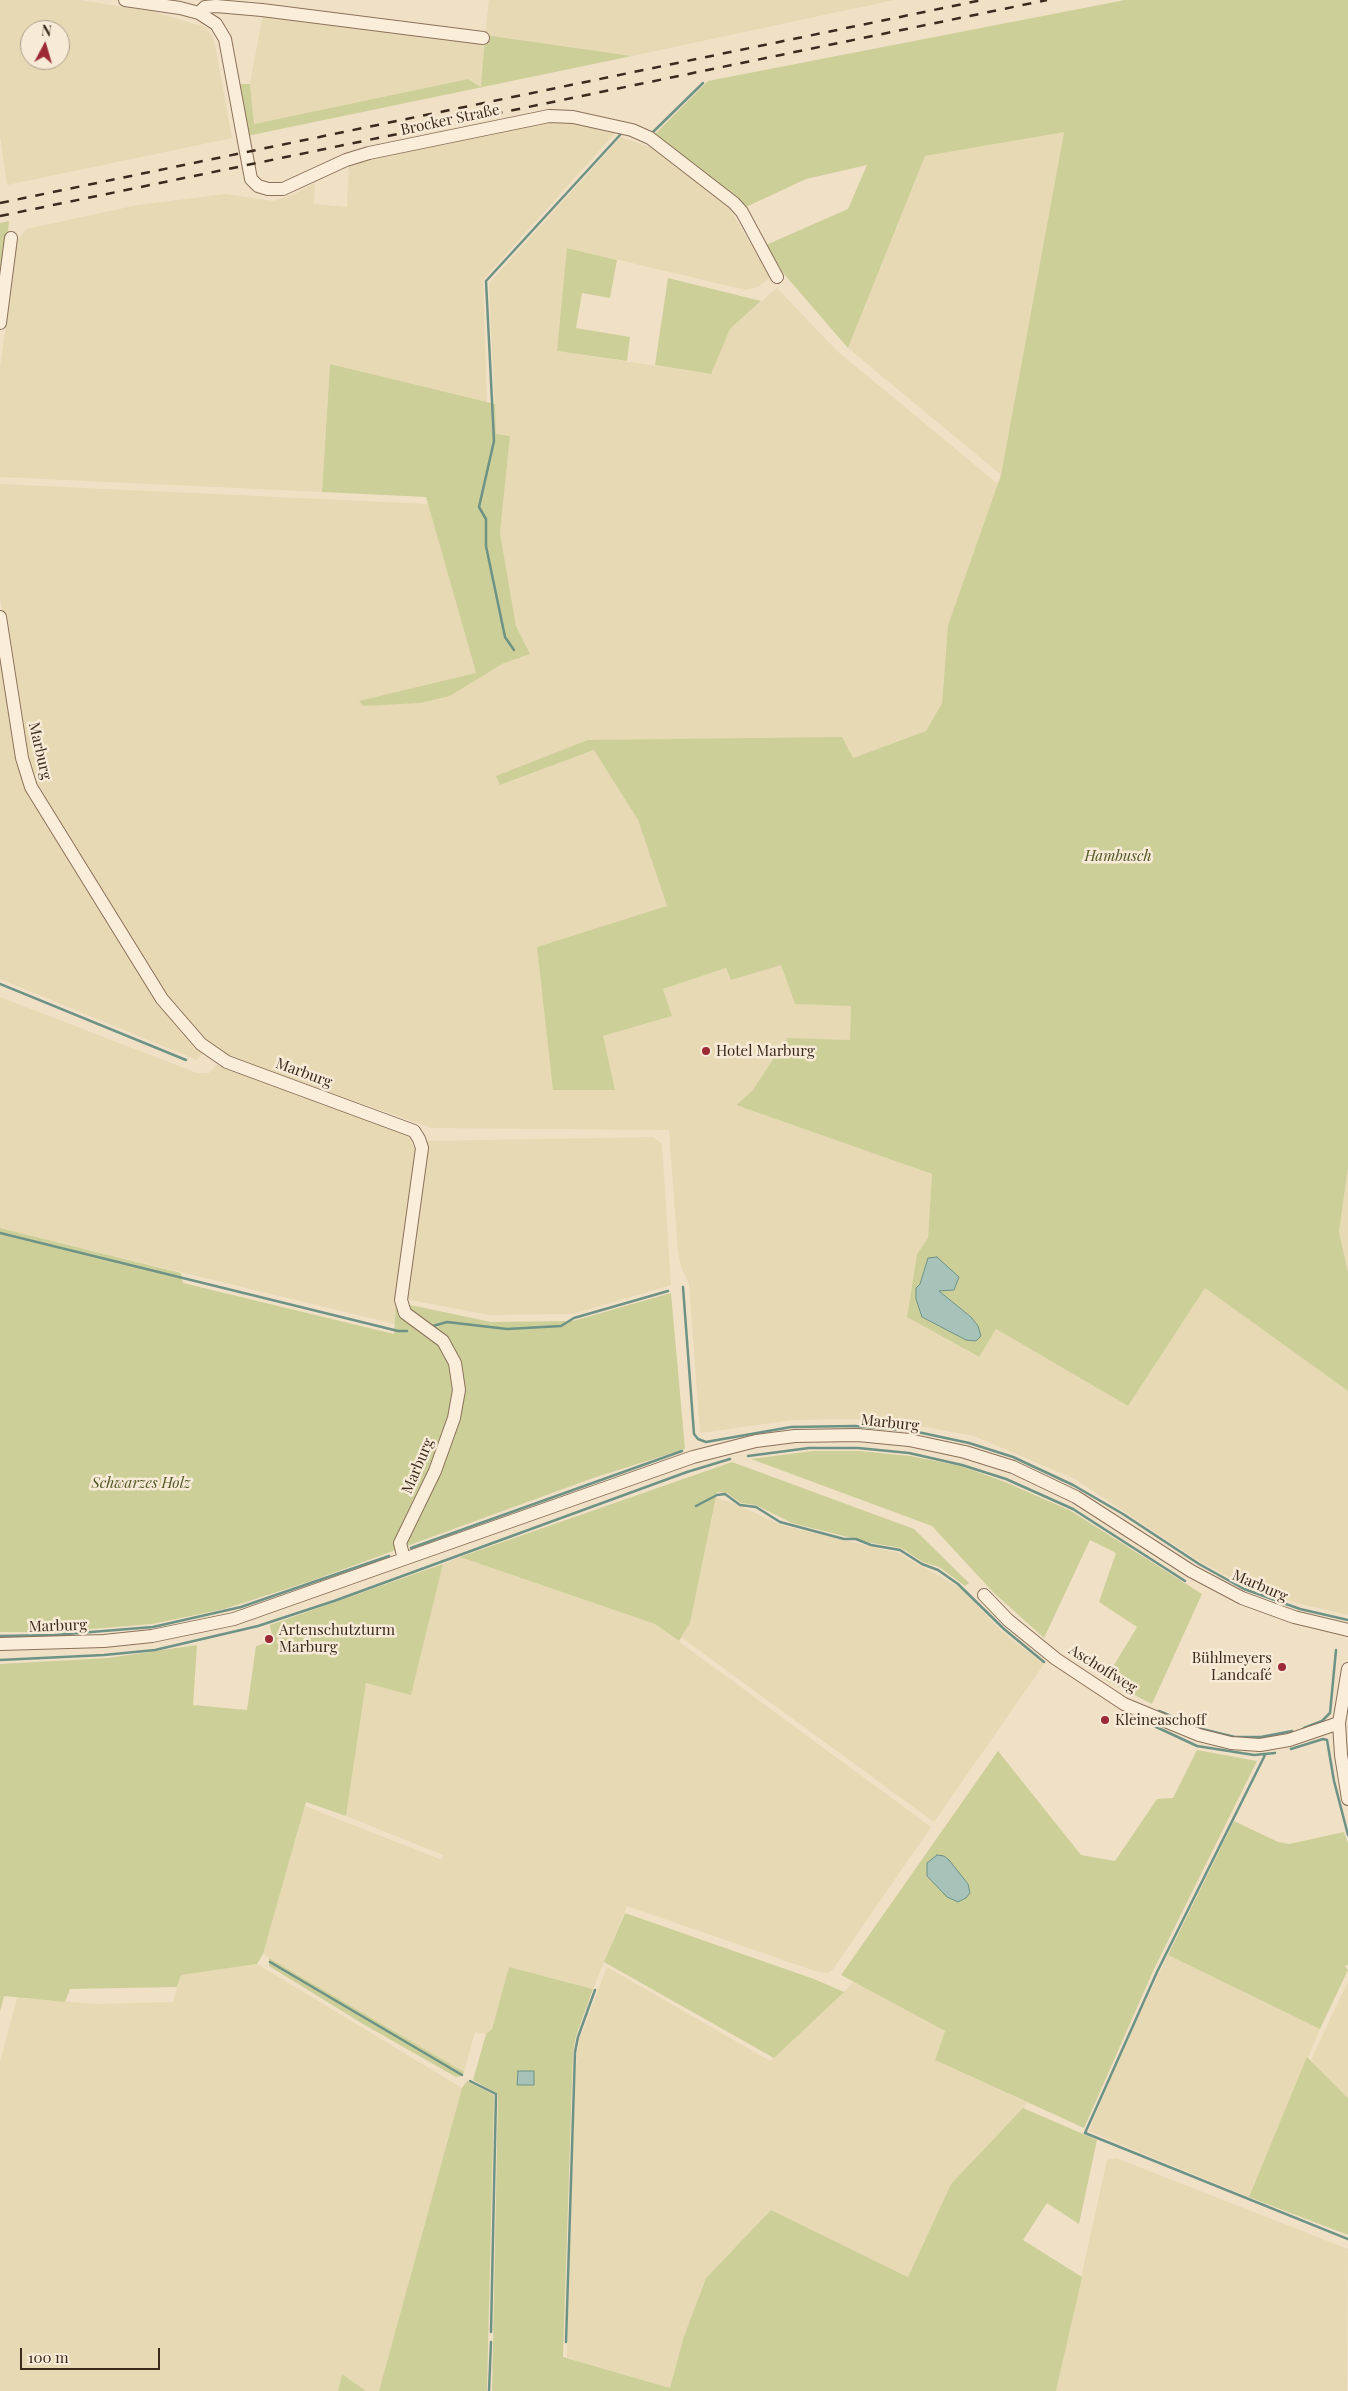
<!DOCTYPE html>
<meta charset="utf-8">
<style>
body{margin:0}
#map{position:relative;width:1348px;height:2391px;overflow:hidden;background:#f0e0c6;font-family:"Playfair Display",serif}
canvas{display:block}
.north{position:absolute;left:20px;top:20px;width:50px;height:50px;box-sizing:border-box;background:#f7ead6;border:1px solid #ac9d8d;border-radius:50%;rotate:6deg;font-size:14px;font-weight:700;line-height:20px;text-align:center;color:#3c2a1f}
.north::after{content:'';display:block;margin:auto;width:18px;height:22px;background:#9d2934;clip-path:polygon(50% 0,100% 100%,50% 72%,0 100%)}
.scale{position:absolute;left:20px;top:2348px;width:140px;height:22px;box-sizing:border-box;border:2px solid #3c2a1f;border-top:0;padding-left:6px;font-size:15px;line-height:18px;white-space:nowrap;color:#3c2a1f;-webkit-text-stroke:4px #f7ead6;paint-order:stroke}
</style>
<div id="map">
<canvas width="1348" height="2391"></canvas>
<div class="north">N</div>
<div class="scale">100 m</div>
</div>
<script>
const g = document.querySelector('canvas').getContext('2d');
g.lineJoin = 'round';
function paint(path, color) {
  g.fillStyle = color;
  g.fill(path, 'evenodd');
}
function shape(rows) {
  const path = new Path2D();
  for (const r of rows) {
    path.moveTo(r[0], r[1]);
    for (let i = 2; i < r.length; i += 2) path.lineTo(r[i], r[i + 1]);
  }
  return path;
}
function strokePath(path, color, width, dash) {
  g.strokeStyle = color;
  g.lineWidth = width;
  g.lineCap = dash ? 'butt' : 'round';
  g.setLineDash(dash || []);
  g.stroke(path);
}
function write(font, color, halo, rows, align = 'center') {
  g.font = font + ' "Playfair Display",serif';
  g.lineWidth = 5;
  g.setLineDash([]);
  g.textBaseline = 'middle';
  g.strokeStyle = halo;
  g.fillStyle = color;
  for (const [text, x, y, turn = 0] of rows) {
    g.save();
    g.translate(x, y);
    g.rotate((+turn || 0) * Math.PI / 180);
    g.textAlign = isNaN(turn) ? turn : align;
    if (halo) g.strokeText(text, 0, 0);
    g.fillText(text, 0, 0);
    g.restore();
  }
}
const farmland = shape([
 [0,0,79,0,151,11,205,27,212,35,215,45,232,138,7,185,0,136],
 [30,30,60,30,60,60,30,60],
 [489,0,894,0,632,56,485,35],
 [263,14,484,44,482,87,468,79,254,124,250,84],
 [550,120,571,121,616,132,483,280,487,403,330,364,322,492,0,477,0,368,17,242,26,229,138,205,225,194,273,201,293,195,315,183,314,204,347,207,349,164],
 [1064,131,1001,475,848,348,925,156],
 [621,137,655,149,726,203,770,277,758,287,746,290,568,248,557,351,710,374,730,329,777,288,837,351,998,484,948,625,942,703,926,731,853,758,588,740,501,785,594,750,638,820,667,907,537,947,603,1036,672,1016,663,989,726,968,731,980,781,965,795,1004,851,1005,850,1040,787,1039,753,1090,736,1105,932,1174,928,1238,917,1254,907,1317,978,1357,996,1329,1128,1406,1205,1288,1348,1391,1348,1615,1301,1604,1246,1586,1199,1561,1075,1479,974,1436,915,1425,858,1419,793,1420,700,1433,689,1284,681,1267,678,1252,669,1130,432,1128,229,1057,202,1040,167,998,46,803,26,757,0,597,0,484,428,504,476,674,360,701,450,696,502,664,530,654,516,626,500,533,510,436,496,434,489,283],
 [0,651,26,788,204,1051,197,1060,0,979],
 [0,997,197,1073,209,1073,217,1065,407,1133,415,1150,395,1324,0,1228],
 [653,1137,662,1144,671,1285,573,1314,489,1315,406,1299,427,1141],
 [1348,1168,1348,1272,1339,1232],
 [716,1498,731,1502,781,1525,898,1553,962,1589,1001,1631,1044,1664,934,1822,681,1637,690,1623],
 [460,1557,655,1624,931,1827,833,1969,828,1973,815,1971,627,1906,593,1989,509,1967,492,2029,486,2034,475,2032,464,2072,263,1954,305,1806,442,1860,443,1855,346,1816,366,1683,411,1694,443,1564],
 [1168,1955,1320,2029,1249,2197,1089,2131,1122,2051],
 [257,1964,462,2088,379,2391,366,2391,342,2374,338,2391,0,2391,0,2062,17,1998,96,2004,173,2002,181,1975],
 [607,1967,770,2061,854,1982,945,2031,935,2060,1028,2103,951,2184,908,2277,771,2210,706,2278,683,2339,670,2388,567,2358,574,2105,577,2052,580,2038],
 [1348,1981,1348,2098,1311,2060],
 [1116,2158,1348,2249,1347,2391,1056,2391,1107,2160]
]);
const green = shape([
 [1125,0,1348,0,1348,1168,1339,1232,1348,1272,1348,1391,1205,1288,1128,1406,996,1329,979,1357,907,1317,917,1254,928,1238,932,1174,736,1105,753,1090,787,1038,850,1040,851,1006,795,1004,781,965,731,980,726,968,663,989,672,1016,603,1036,615,1090,553,1090,537,947,667,906,638,820,594,750,500,785,496,776,588,740,842,737,853,758,926,731,942,703,948,625,1001,475,1064,132,925,156,848,348,784,274,766,245,848,209,867,165,806,179,746,207,653,136,708,81],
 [928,1258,938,1290,971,1317,966,1340,922,1317,920,1284],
 [485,35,632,56,247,136,237,84,250,84,254,124,468,79,481,87],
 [9,221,8,232,0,301,0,223],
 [567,248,617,260,610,298,582,293,576,328,630,337,627,361,557,351],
 [668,278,761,301,730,329,711,374,655,365],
 [330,364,495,404,496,434,510,436,500,533,516,626,530,654,502,664,450,696,420,703,363,706,359,701,476,673,426,497,322,492],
 [0,1228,181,1273,183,1283,394,1334,396,1302,491,1322,573,1321,671,1293,685,1449,596,1477,311,1581,224,1609,152,1624,54,1632,0,1632],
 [813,1451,859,1451,910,1456,961,1466,1005,1482,1071,1511,1202,1594,1152,1704,1105,1680,1137,1627,1099,1602,1116,1553,1090,1540,1044,1638,992,1591,932,1526,751,1459],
 [732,1462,914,1529,969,1583,965,1586,939,1567,923,1562,901,1548,872,1543,792,1523,756,1505,741,1503,727,1493,717,1492,690,1623,679,1641,655,1624,460,1557],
 [443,1564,411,1695,366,1683,346,1816,306,1802,263,1954,257,1964,181,1975,177,1987,70,1989,65,2002,4,1996,0,2012,0,1664,108,1658,197,1645,193,1705,247,1710,256,1646,273,1641,270,1625],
 [1197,1750,1257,1761,1154,1969,1084,2128,935,2060,945,2031,841,1975,998,1751,1081,1855,1115,1861,1157,1799,1173,1798],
 [1234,1821,1278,1842,1289,1844,1344,1832,1348,1843,1348,1965,1345,1966,1348,1970,1320,2029,1168,1955],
 [625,1913,814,1979,844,1992,774,2058,604,1962],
 [269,1958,464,2072,462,2076,456,2077,363,2024,269,1966],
 [509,1967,593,1989,576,2036,573,2052,563,2357,670,2388,683,2339,706,2278,771,2210,908,2277,951,2184,1023,2108,1097,2140,1079,2224,1047,2203,1023,2240,1082,2277,1056,2391,492,2391,498,2094,473,2080,486,2034,492,2029],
 [1307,2057,1348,2098,1348,2235,1249,2197],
 [467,2081,494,2095,487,2391,379,2391,462,2088],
 [342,2374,366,2391,338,2391]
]);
const water = shape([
 [937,1257,959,1277,954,1290,939,1291,971,1317,978,1326,981,1336,976,1341,966,1340,922,1317,916,1299,916,1288,920,1284,928,1258,937,1257],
 [937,1855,944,1856,949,1860,968,1884,970,1893,966,1898,958,1902,947,1897,927,1876,927,1863,937,1855],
 [518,2071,534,2071,534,2085,517,2085,518,2071]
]);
const stream = shape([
 [653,132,703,83],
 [514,650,505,637,486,546,486,519,479,507,494,441,486,281,620,135],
 [0,984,186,1060],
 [0,1233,398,1331,407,1331],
 [683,1287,694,1434,698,1439,706,1442,791,1427,855,1426,913,1431,969,1443,1013,1457,1073,1485,1123,1514,1199,1564,1244,1589,1300,1609,1348,1620],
 [433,1326,447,1322,507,1329,561,1326,574,1318,668,1291],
 [748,1456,809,1448,858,1448,909,1453,962,1465,1006,1479,1073,1509,1185,1581],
 [696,1506,717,1495,725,1494,740,1505,756,1507,780,1522,844,1539,856,1539,871,1545,900,1550,922,1564,938,1570,958,1584,1004,1629,1044,1662],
 [411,1548,682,1451],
 [0,1636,54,1635,153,1627,241,1607,389,1556],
 [0,1660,104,1655,155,1650,258,1626,334,1601,687,1472,730,1459],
 [1159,1711,1202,1729,1235,1737,1261,1737,1292,1731],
 [1152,1725,1197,1746,1254,1755,1275,1753],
 [1304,1728,1322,1721,1330,1713,1336,1650],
 [1291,1749,1323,1739,1327,1740,1334,1781,1348,1835],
 [1265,1755,1157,1972,1085,2133,1348,2239],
 [270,1962,462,2075],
 [470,2081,496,2094,491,2332],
 [566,2342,575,2052,578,2037,595,1990],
 [489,2391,491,2342]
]);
const minor = shape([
 [125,0,180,8,199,13,216,24,225,39,251,179,258,186,268,189,283,189,346,160,369,153,549,116,573,117,632,130,650,138,734,203,742,212,777,277],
 [199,13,205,7,216,6,262,10,483,38],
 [0,323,11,238],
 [0,617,22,758,31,787,162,999,201,1044,227,1062,414,1131,419,1139,422,1148,401,1300,405,1313,443,1341,455,1363,459,1390,454,1418,435,1471,400,1543,404,1559],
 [984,1595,1008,1620,1056,1659,1124,1704,1199,1735,1231,1743,1260,1745,1289,1740,1339,1723],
 [0,1644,104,1641,152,1636,234,1619,693,1457,756,1441,795,1436,858,1435,909,1440,965,1452,1013,1467,1076,1497,1191,1571,1242,1598,1294,1617,1348,1630],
 [1348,1669,1339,1723,1341,1755,1348,1799]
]);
const rail = shape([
 [0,203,982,0],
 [0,216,1047,0]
]);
const markers = [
 [706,1051,5,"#9d2934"],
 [269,1639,5,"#9d2934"],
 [1282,1667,5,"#9d2934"],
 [1105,1720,5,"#9d2934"]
];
const streetNames = [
 ["Brocker Straße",450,120,-12],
 ["Marburg",40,751,77],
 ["Marburg",304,1073,20],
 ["Marburg",890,1423,6],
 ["Marburg",418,1466,-67],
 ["Marburg",1260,1586,23],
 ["Marburg",58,1626,-2],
 ["Aschoffweg",1103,1669,32]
];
const parkNames = [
 ["Hambusch",1118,856],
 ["Schwarzes Holz",141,1483]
];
const poiNames = [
 ["Hotel Marburg",716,1051],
 ["Artenschutzturm",279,1630],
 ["Marburg",279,1647],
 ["Bühlmeyers",1272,1658,"right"],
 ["Landcafé",1272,1675,"right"],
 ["Kleineaschoff",1115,1720]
];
paint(farmland, '#e6d9b3');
paint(green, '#cdcf99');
paint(water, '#a7c3b9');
strokePath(water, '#6d9286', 1);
strokePath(stream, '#6d9286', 2.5);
strokePath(minor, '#8c715b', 14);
strokePath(minor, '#faeeda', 12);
strokePath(rail, '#3c2a1f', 2.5, [9, 9]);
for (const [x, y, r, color] of markers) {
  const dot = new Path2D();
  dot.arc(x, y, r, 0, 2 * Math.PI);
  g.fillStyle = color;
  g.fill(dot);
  strokePath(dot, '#f7ead6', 2);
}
write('15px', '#3c2a1f', '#f7ead6', streetNames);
write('italic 15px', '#505925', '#f7ead6', parkNames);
write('15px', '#3c2a1f', '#f7ead6', poiNames, 'left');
</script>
